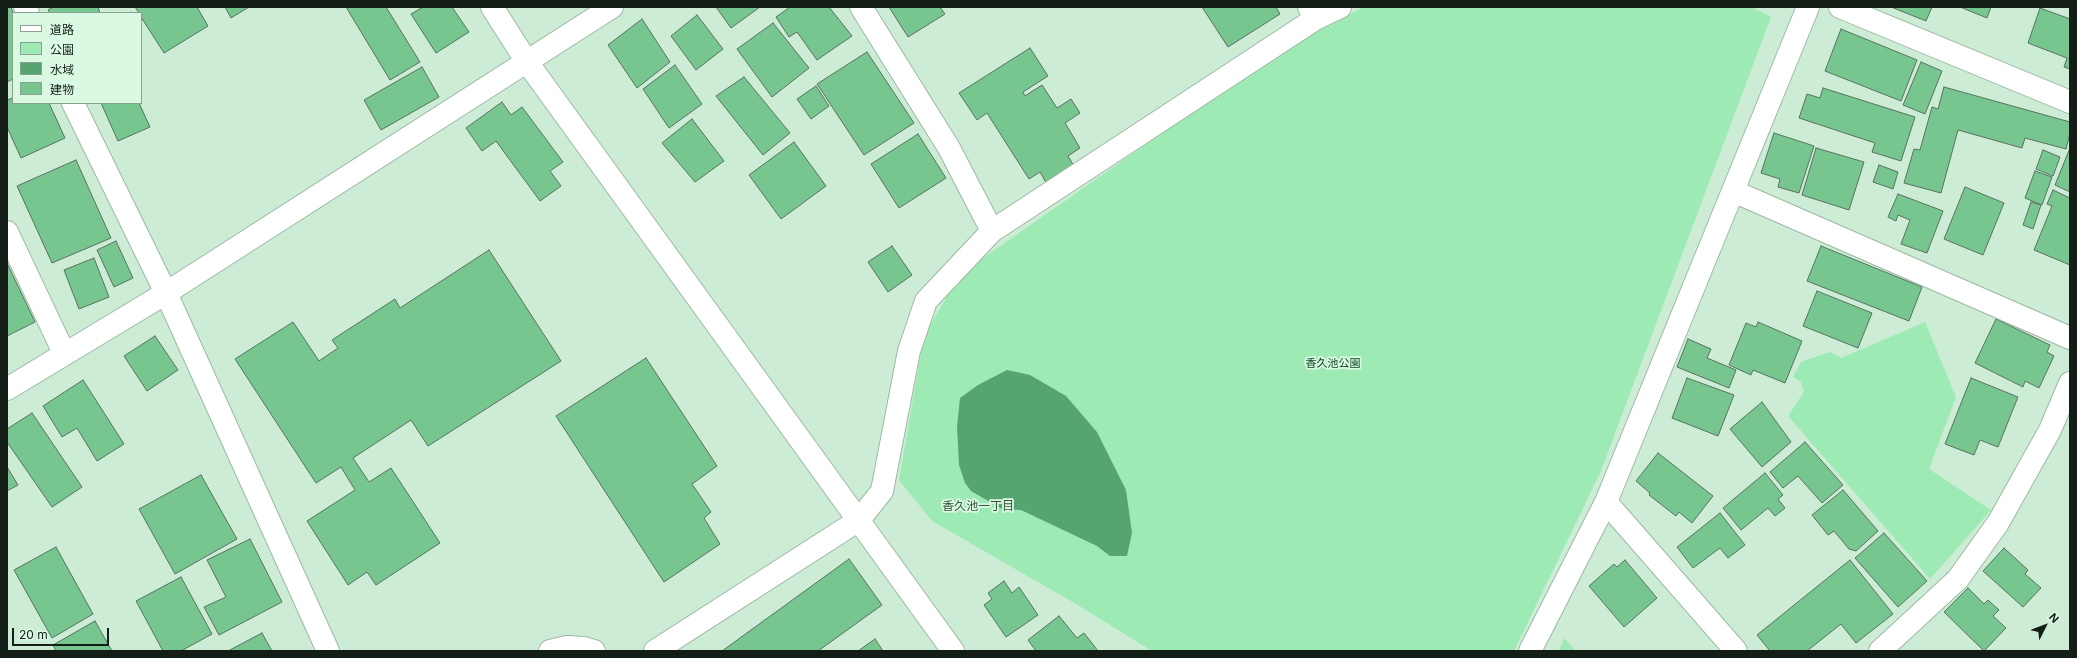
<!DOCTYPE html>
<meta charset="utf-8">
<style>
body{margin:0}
#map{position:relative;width:2077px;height:658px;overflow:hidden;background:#cdecd5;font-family:Inter,"Noto Sans JP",sans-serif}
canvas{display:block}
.frame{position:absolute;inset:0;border:8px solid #131e16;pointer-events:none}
.legend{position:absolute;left:12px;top:12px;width:130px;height:92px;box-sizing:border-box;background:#daf9e2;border:1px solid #8aa190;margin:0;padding:5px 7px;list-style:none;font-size:12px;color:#131e16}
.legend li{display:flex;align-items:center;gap:8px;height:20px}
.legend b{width:20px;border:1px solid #8aa190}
.north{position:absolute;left:2025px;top:606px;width:40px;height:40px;-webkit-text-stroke:3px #daf9e2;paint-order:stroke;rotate:48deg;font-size:11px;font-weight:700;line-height:16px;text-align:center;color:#131e16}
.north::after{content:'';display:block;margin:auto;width:14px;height:18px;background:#131e16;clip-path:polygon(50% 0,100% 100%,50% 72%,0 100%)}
.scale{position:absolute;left:12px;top:628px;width:97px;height:18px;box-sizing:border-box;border:2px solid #131e16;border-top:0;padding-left:5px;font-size:12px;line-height:14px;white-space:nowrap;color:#131e16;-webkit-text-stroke:3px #daf9e2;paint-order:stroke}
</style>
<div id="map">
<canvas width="2077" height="658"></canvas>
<div class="frame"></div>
<ul class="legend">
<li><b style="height:5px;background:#fff"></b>道路</li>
<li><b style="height:11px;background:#9eeab5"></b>公園</li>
<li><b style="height:11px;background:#56a470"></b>水域</li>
<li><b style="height:11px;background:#77c690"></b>建物</li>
</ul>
<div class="north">N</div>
<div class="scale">20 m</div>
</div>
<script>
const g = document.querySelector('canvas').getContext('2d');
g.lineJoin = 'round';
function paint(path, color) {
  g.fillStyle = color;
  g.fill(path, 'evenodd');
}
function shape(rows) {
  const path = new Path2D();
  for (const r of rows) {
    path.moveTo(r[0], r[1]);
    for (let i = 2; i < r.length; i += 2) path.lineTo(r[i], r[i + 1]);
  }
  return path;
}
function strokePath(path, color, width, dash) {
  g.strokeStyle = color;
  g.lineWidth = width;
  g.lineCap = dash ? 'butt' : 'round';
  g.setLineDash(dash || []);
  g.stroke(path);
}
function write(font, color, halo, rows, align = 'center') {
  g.font = font + ' Inter,"Noto Sans JP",sans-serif';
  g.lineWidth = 3.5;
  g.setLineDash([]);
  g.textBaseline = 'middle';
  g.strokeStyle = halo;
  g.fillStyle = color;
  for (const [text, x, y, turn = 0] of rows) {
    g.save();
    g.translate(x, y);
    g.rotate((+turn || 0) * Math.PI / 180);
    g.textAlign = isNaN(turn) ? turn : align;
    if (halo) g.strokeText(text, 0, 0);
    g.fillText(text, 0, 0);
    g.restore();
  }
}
const green = shape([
 [1364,7,1751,7,1771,17,1601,471,1514,651,1152,651,1076,604,932,521,899,480,924,336,960,274,1293,42],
 [1925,322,1956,397,1929,469,1991,510,1930,579,1788,416,1804,392,1801,382,1793,377,1801,362,1830,352,1841,358],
 [1564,638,1576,651,1559,651]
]);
const water = shape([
 [1007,370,1030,375,1066,396,1097,432,1126,490,1132,533,1127,556,1110,556,1097,546,1021,510,1002,509,971,491,965,483,959,465,957,427,960,398,978,385]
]);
const building = shape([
 [7,7,11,7,13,13,13,79,7,82,7,7],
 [53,7,98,7,100,13,50,13,48,10,53,7],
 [135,7,197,7,208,26,164,53,141,17,141,13,139,13,135,7],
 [225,7,249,7,231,18,225,7],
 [346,7,386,7,420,62,390,80,346,7],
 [423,7,452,7,469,32,436,53,411,14,423,7],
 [716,7,760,7,731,28,716,7],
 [790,7,829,7,852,36,817,60,797,32,789,37,776,17,790,7],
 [889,7,940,7,945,14,908,37,889,7],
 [1202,7,1276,7,1280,14,1228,47,1202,7],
 [1891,7,1932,7,1926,21,1891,7],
 [1960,7,1991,7,1987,18,1960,7],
 [2040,8,2070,19,2070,69,2064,67,2067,58,2028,43,2040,8],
 [697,15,723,49,696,70,671,36,697,15],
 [642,19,670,62,637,88,608,45,642,19],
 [773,23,809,68,772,97,737,49,773,23],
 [1841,29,1917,60,1901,101,1825,71,1841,29],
 [1030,48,1048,76,1023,92,1025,96,1042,85,1057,108,1071,99,1080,113,1065,123,1080,148,1068,156,1075,168,1048,186,1040,172,1029,179,987,113,977,120,959,93,1030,48],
 [867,52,914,123,864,155,817,84,867,52],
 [1921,62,1942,71,1925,114,1903,105,1921,62],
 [675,65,702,104,669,128,643,89,675,65],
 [422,67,439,97,381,130,364,100,422,67],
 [744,77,790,133,763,155,716,96,744,77],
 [816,86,829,106,811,119,797,99,816,86],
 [1944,87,2070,122,2070,133,2066,149,2025,138,2022,148,1958,130,1941,193,1904,183,1914,149,1920,150,1932,107,1938,109,1944,87],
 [1823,88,1915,117,1901,161,1872,152,1875,143,1799,118,1807,94,1820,98,1823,88],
 [13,98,13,103,49,103,65,138,21,158,7,127,7,100,13,98],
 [502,102,511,115,522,107,563,162,550,171,561,186,540,201,496,141,482,151,466,128,502,102],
 [101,103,139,103,150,127,118,141,101,103],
 [692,119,724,161,695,182,662,143,692,119],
 [1774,133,1814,146,1799,193,1778,187,1780,179,1761,173,1774,133],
 [918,134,946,178,899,208,871,164,918,134],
 [794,142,826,186,781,219,749,175,794,142],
 [1816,148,1864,162,1849,210,1802,195,1816,148],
 [2070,148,2070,192,2055,185,2070,148],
 [2043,150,2060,157,2053,176,2036,169,2043,150],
 [76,160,111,238,52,263,17,186,76,160],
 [1879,165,1898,172,1893,189,1873,182,1879,165],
 [2035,171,2052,177,2042,205,2025,198,2035,171],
 [1965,187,2004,203,1983,255,1944,239,1965,187],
 [2053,190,2070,198,2070,265,2034,250,2052,206,2047,204,2053,190],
 [1898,194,1943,211,1927,253,1901,244,1910,220,1898,215,1896,221,1888,217,1898,194],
 [2031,202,2041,205,2033,229,2023,225,2031,202],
 [116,241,133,278,114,287,97,250,116,241],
 [892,246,912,275,888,292,868,262,892,246],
 [1821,246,1922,287,1909,321,1807,281,1821,246],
 [489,250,561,361,428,446,411,420,353,458,369,482,391,468,440,543,376,585,367,572,348,585,307,521,355,490,341,467,316,483,235,359,293,322,319,361,338,348,332,340,395,299,400,308,489,250],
 [94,258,109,297,79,309,64,270,94,258],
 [7,263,35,322,7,336,7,263],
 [1817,291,1872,313,1858,348,1803,326,1817,291],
 [1996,319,2050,345,2047,352,2054,356,2039,388,2025,381,2023,387,1975,363,1996,319],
 [1758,322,1802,341,1785,383,1753,370,1751,375,1729,365,1746,323,1756,327,1758,322],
 [155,336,178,370,147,391,124,356,155,336],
 [1688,339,1711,349,1707,358,1736,370,1729,388,1677,367,1688,339],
 [646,358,717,466,692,484,711,512,704,518,720,544,664,582,556,416,646,358],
 [1687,378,1734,395,1718,436,1672,418,1687,378],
 [1971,378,2018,397,1998,447,1980,440,1974,455,1945,444,1971,378],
 [83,380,124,444,97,461,77,428,62,437,43,406,83,380],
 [1762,402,1791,442,1762,467,1730,429,1762,402],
 [32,413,82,487,52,507,7,442,7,429,32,413],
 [1805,442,1843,485,1822,503,1798,476,1783,488,1770,472,1805,442],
 [1658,453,1713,496,1692,523,1679,512,1676,516,1649,495,1650,493,1636,481,1658,453],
 [7,467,18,485,7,491,7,467],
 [1765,473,1783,495,1778,499,1785,508,1775,516,1768,508,1741,530,1723,508,1765,473],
 [201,475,237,539,175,574,139,509,201,475],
 [1843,490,1878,531,1856,551,1849,549,1834,531,1828,535,1812,515,1843,490],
 [1720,513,1745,545,1728,558,1720,548,1693,568,1677,547,1720,513],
 [1884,533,1927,581,1898,607,1855,558,1884,533],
 [250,539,282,602,219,635,204,607,226,597,207,560,250,539],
 [56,547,93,614,52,638,14,570,56,547],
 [2004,548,2028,570,2025,574,2041,588,2023,607,1983,571,2004,548],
 [849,559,882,605,818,651,722,651,849,559],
 [1625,560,1657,598,1624,627,1589,586,1614,564,1617,567,1625,560],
 [1850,560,1893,614,1856,643,1841,624,1807,651,1770,651,1757,635,1850,560],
 [181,577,212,634,181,651,163,651,136,601,181,577],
 [1004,581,1012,593,1019,587,1038,615,1006,637,984,605,992,599,988,593,1004,581],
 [1968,588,1984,604,1988,600,1999,610,1993,616,2006,628,1984,651,1944,612,1968,588],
 [1059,616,1077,638,1084,633,1098,651,1036,651,1028,640,1059,616],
 [95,621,112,651,56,651,53,645,95,621],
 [262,633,272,651,228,651,262,633],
 [875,639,883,651,858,651,875,639]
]);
const minor = shape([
 [25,7,28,13],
 [861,7,949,148,992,231],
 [1840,7,2070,102],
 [73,103,166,293,328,651],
 [1733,191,2070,338],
 [7,232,64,353],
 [7,389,166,293,612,7],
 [1606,502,1736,651],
 [550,651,567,647,584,648,594,651],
 [655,651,859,520,882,491,909,351,926,301,992,231,1315,19,1340,7],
 [1530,651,1606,502,1808,7],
 [1880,651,1958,579,1998,523,2050,430,2070,383]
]);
const tertiary = shape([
 [492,7,527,62,953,651],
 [1309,7,1315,19]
]);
const parkNames = [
 ["香久池公園",1333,364]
];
const neighbourhoodNames = [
 ["香久池一丁目",978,506]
];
paint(green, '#9eeab5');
paint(water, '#56a470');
paint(building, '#77c690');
strokePath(building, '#57725e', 1);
strokePath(minor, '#9cb9a3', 24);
strokePath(tertiary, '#9cb9a3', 24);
strokePath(minor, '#fff', 22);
strokePath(tertiary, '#fff', 22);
write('11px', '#0a4725', '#daf9e2', parkNames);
write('12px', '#37513e', '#daf9e2', neighbourhoodNames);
</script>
